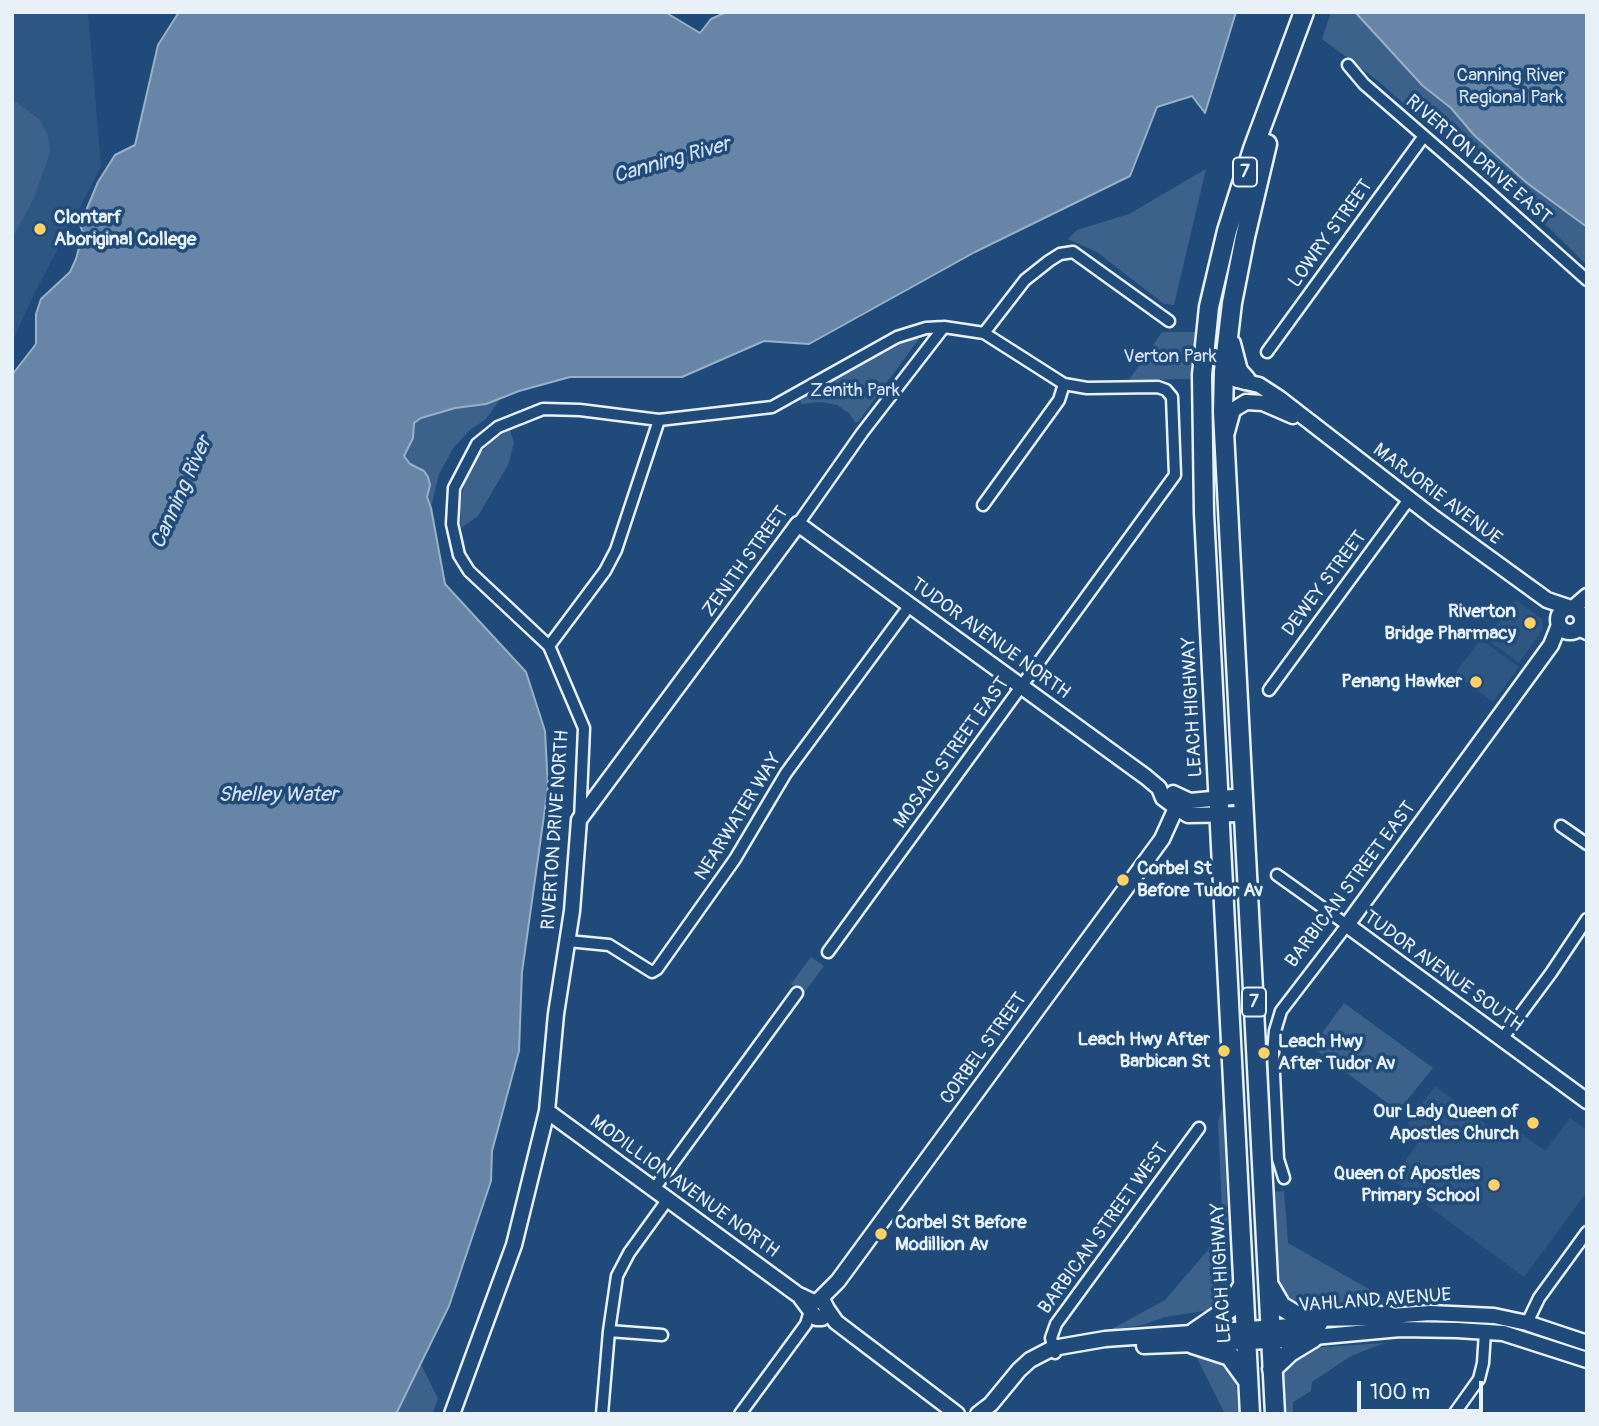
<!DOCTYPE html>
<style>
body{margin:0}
#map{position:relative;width:1599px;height:1426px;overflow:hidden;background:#1f4a7a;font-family:Pangolin,sans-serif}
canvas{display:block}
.frame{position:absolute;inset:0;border:14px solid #e8f1f8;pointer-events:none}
.scale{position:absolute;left:1357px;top:1381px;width:126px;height:32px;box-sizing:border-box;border:4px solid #e8f1f8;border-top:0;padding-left:9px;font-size:21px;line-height:24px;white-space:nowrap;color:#e8f1f8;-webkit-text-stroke:5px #1f4a7a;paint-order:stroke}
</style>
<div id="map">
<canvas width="1599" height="1426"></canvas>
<div class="frame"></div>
<div class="scale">100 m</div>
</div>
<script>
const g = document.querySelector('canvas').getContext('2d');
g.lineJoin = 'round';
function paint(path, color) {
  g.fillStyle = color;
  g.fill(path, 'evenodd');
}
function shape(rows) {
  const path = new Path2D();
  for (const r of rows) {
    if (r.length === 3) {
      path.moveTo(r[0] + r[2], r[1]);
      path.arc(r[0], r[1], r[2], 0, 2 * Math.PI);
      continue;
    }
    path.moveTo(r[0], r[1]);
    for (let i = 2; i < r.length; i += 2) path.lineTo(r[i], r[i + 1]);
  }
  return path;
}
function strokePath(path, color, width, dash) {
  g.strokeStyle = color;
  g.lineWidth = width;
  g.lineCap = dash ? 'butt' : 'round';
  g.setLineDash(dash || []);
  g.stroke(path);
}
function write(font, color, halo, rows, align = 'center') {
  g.font = font + ' Pangolin,sans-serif';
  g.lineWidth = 7;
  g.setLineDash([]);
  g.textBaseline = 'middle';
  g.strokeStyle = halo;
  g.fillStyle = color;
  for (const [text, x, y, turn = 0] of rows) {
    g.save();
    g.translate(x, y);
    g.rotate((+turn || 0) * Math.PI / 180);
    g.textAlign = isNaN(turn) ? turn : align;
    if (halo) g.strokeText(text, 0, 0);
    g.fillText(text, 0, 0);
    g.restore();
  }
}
const built = shape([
 [12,12,88,12,101,167,36,290,12,342],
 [1515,600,1542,619,1543,629,1519,663,1486,639],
 [1482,640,1519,667,1493,702,1455,674,1479,641],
 [1435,1086,1498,1133,1507,1123,1545,1151,1570,1118,1587,1130,1587,1192,1524,1277,1392,1179,1423,1136,1407,1124]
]);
const green = shape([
 [1331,12,1587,12,1587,265,1549,228,1438,131,1428,125,1377,80,1322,39],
 [12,99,39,119,48,135,50,152,34,198,12,239],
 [1206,169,1174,305,1164,304,1097,252,1068,239,1077,230,1129,214],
 [1162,332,1197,332,1190,379,1129,380],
 [916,335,919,336,918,340,858,422,855,422,849,413,837,405,821,402,801,404,800,399,806,393,896,342],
 [501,398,486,419,470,430,454,447,439,474,431,508,427,497,430,485,424,471,410,464,404,456,413,438,414,423,421,418,455,408,486,404],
 [510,430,514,443,508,465,478,516,461,528,460,505,466,476,477,457,493,439],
 [811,957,824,966,804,993,791,984],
 [1344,1003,1433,1068,1398,1111,1312,1047],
 [1223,1107,1227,1210,1227,1294,1219,1305,1210,1310,1165,1317,1143,1325,1110,1330,1165,1300,1208,1250,1222,1209,1218,1121],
 [1284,1191,1288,1243,1395,1304,1294,1302,1286,1299,1281,1291,1273,1192],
 [1384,1343,1351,1356,1312,1382,1311,1391,1293,1402,1293,1414,1280,1414,1278,1370,1295,1356,1312,1348],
 [1196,1351,1216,1354,1235,1373,1239,1414,1225,1414,1196,1356],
 [421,1364,438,1399,432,1414,396,1414]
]);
const water = shape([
 [179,12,665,12,700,33,711,19,727,12,1236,12,1205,113,1192,96,1157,107,1130,176,975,252,809,344,764,341,682,377,570,377,519,391,486,404,455,408,421,418,414,423,413,438,404,456,410,464,424,471,428,477,430,485,427,497,431,508,445,584,526,672,545,731,548,787,522,972,519,1051,492,1151,491,1181,449,1306,396,1414,12,1414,12,375,36,344,36,314,41,299,70,272,76,259,83,233,80,225,98,182,115,155,135,145,158,45,179,12],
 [1355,12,1587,12,1587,227,1527,183,1474,135,1451,108,1423,86,1355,12]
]);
const street = shape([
 [1348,65,1364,84,1485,189,1587,280],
 [984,333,1025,280,1049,261,1060,254,1073,252,1169,321],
 [1267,352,1424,136],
 [983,505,1059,400,1064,384],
 [798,524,862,433,944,327],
 [1583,623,1587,627],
 [1577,630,1587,634],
 [549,646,605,571,616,550,659,420],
 [1269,690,1410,498],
 [580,820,584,728,549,646,469,571,459,555,452,524,454,488,477,444,498,427,543,409,580,410,659,420,772,407,897,337,926,328,944,327,984,333,1064,384,1087,388,1158,387,1166,390,1172,397,1175,475,828,952],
 [1561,826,1587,844],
 [1277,875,1347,925,1281,1011,1275,1031,1273,1052,1278,1159,1284,1178],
 [568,941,609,945,652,972,657,969,735,859,786,773,910,605],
 [1502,1039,1551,973,1587,919],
 [654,1189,797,993],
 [1527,1323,1539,1298,1587,1232],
 [609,1331,662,1335],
 [1055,1353,1051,1338,1056,1324,1199,1128],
 [602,1414,609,1331,617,1276,629,1253,668,1199],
 [740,1414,806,1324,810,1311],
 [1454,1414,1479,1379,1483,1363,1485,1332]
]);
const secondary = shape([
 [1237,380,1259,385,1279,398,1434,518,1547,600,1571,608],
 [1227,432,1233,410,1246,402,1263,403,1293,416],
 [1570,620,12],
 [1573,608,1587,596],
 [1559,625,1551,645,1347,925,1587,1101],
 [1173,793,1190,801,1244,796],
 [547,1111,797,1294,814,1302],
 [801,1298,816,1318,822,1318,826,1314,827,1309,824,1303],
 [818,1301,838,1281,1162,839,1181,797],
 [827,1309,836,1322,957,1414],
 [1378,1317,1430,1313,1494,1316,1527,1323,1587,1343],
 [1144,1346,1271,1341,1400,1329,1457,1330,1503,1333,1587,1360],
 [452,1414,514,1245,547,1111,556,1014,572,911,579,820,798,524,1146,777,1159,788,1163,798,1175,807,1188,815,1245,814],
 [978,1414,991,1404,1019,1370,1030,1360,1053,1348,1105,1339,1320,1324]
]);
const highway = shape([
 [1267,144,1245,237,1232,303,1224,371,1223,412,1275,1414],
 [1231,344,1238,371,1246,380],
 [1270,1287,1281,1306,1299,1317,1389,1316],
 [1195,1332,1230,1308,1242,1287],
 [1193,1344,1230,1356,1248,1381],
 [1272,1369,1290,1352,1313,1338],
 [1250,1414,1204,513,1202,375,1209,307,1227,231,1253,149,1304,12]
]);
const markers = [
 [40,229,7,"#ffd166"],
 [1530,623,7,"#ffd166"],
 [1476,682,7,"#ffd166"],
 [1123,880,7,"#ffd166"],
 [1224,1051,7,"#ffd166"],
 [1264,1053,7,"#ffd166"],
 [1533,1123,7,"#ffd166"],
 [1494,1185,7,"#ffd166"],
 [881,1234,7,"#ffd166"]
];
const shields = [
 [1245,172,24],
 [1254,1002,24]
];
const shieldNames = [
 ["7",1245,172],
 ["7",1254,1002]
];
const parkNames = [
 ["Canning River",1511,76],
 ["Regional Park",1511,98],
 ["Verton Park",1170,357],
 ["Zenith Park",855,391]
];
const streetNames = [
 ["RIVERTON DRIVE EAST",1478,160,41],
 ["LOWRY STREET",1331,234,-54],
 ["MARJORIE AVENUE",1437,495,37],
 ["ZENITH STREET",746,562,-54],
 ["DEWEY STREET",1325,584,-53],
 ["TUDOR AVENUE NORTH",990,639,36],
 ["LEACH HIGHWAY",1193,707,-93],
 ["MOSAIC STREET EAST",952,753,-54],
 ["NEARWATER WAY",739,817,-58],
 ["RIVERTON DRIVE NORTH",556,830,-86],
 ["BARBICAN STREET EAST",1351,885,-53],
 ["TUDOR AVENUE SOUTH",1443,972,36],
 ["CORBEL STREET",984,1049,-54],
 ["MODILLION AVENUE NORTH",684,1187,36],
 ["BARBICAN STREET WEST",1104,1229,-54],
 ["LEACH HIGHWAY",1222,1273,-93],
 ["VAHLAND AVENUE",1375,1301,-4]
];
const poiNames = [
 ["Clontarf",54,218,"left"],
 ["Aboriginal College",54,240,"left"],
 ["Riverton",1516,612],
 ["Bridge Pharmacy",1516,634],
 ["Penang Hawker",1462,682],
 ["Corbel St",1137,869,"left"],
 ["Before Tudor Av",1137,891,"left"],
 ["Leach Hwy After",1210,1040],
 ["Barbican St",1210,1062],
 ["Leach Hwy",1278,1042,"left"],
 ["After Tudor Av",1278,1064,"left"],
 ["Our Lady Queen of",1519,1112],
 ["Apostles Church",1519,1134],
 ["Queen of Apostles",1480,1174],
 ["Primary School",1480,1196],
 ["Corbel St Before",895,1223,"left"],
 ["Modillion Av",895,1245,"left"]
];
const waterNames = [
 ["Canning River",672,161,-16],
 ["Canning River",182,493,-66],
 ["Shelley Water",278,796]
];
paint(built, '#2e5683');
paint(green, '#3c628c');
paint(water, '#6685a7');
strokePath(water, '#9ab0c7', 2);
strokePath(street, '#e8f1f8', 15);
strokePath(secondary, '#e8f1f8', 19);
strokePath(highway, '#e8f1f8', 23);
strokePath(street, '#1f4a7a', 10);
strokePath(secondary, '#1f4a7a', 14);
strokePath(highway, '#1f4a7a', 18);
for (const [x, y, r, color] of markers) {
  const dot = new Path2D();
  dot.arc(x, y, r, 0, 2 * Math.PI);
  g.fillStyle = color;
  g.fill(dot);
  strokePath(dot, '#1f4a7a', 2.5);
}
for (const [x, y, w] of shields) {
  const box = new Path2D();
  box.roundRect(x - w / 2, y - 14.5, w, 29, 5);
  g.fillStyle = '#1f4a7a';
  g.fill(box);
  strokePath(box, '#e8f1f8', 2);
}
write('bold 18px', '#e8f1f8', null, shieldNames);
write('19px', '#d7e3ed', '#1f4a7a', parkNames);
write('19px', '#e8f1f8', '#1f4a7a', streetNames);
write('bold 19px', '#e8f1f8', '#1f4a7a', poiNames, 'right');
write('italic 21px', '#d4e1ec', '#1f4a7a', waterNames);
</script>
